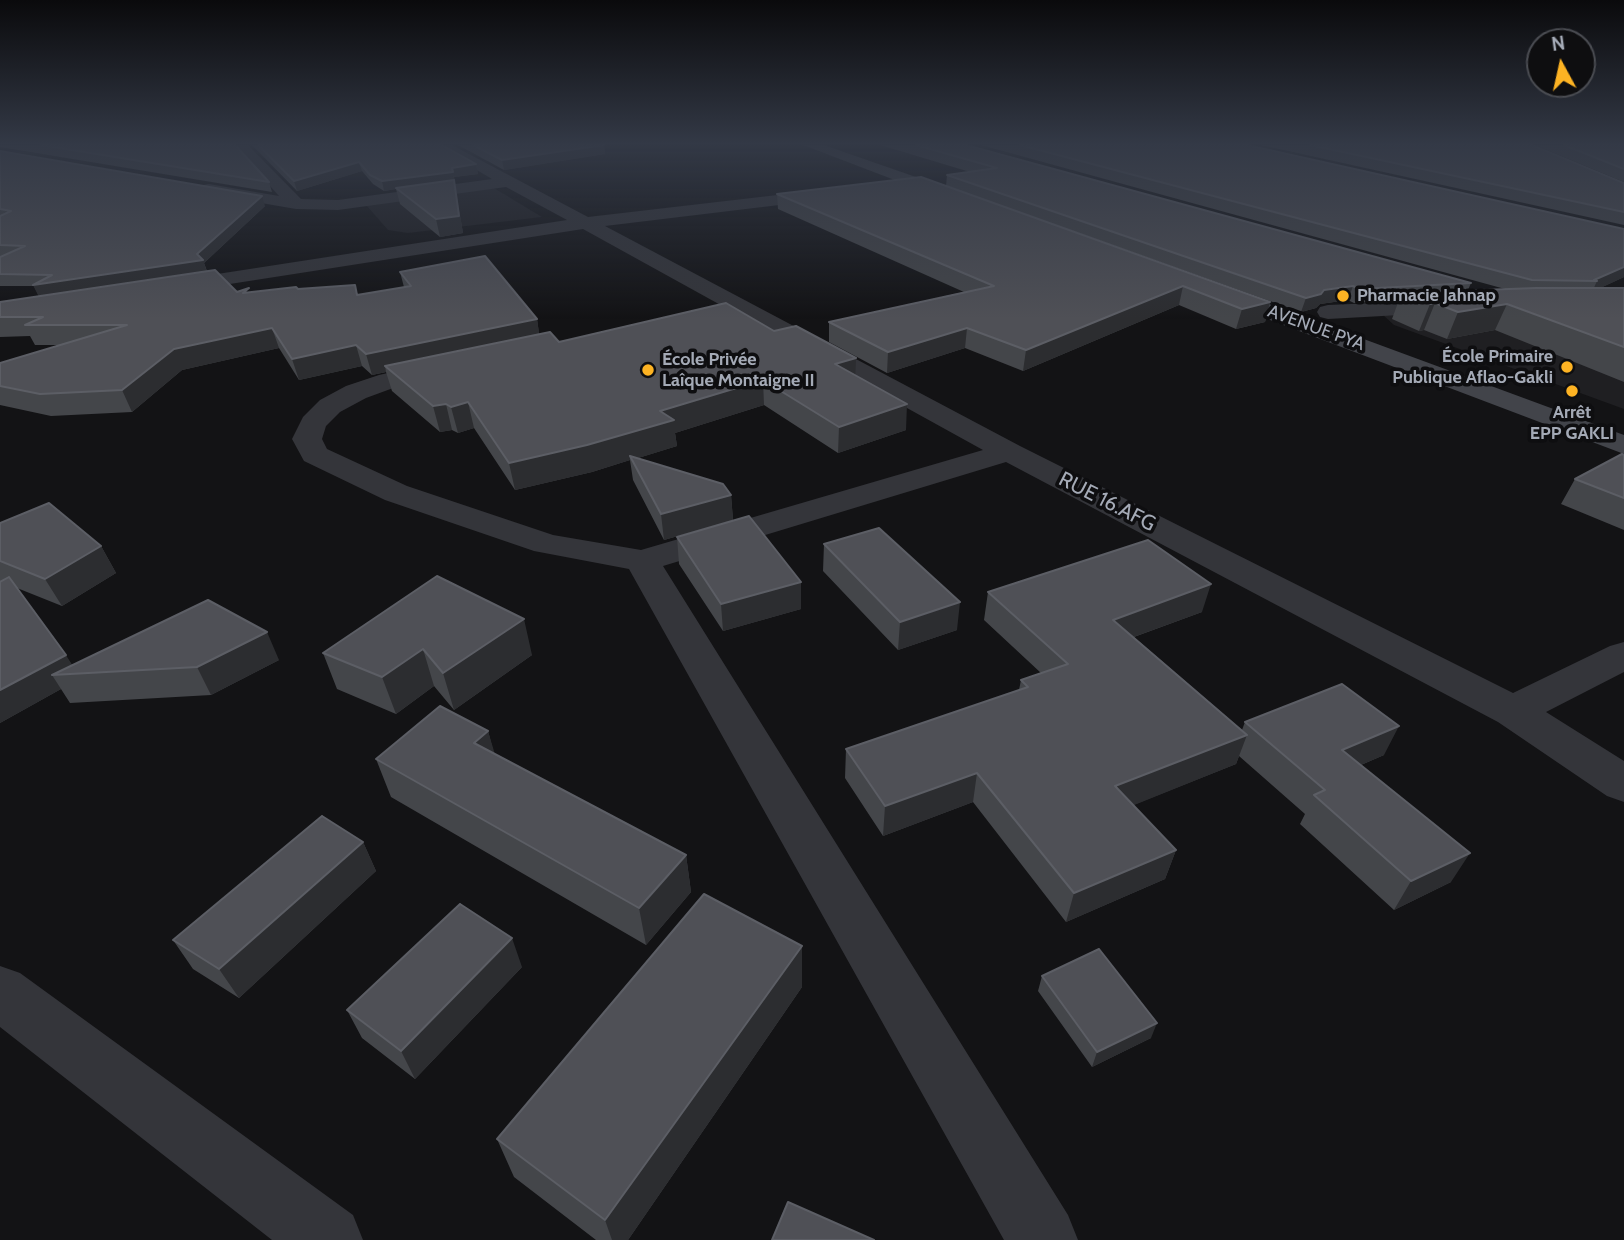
<!DOCTYPE html>
<meta charset="utf-8">
<style>
body{margin:0}
#map{position:relative;width:1624px;height:1240px;overflow:hidden;background:#131315;font-family:Cabin,sans-serif}
canvas{display:block}
.north{position:absolute;left:1526px;top:28px;width:70px;height:70px;box-sizing:border-box;background:#0e0e10;border:2px solid #4a4c52;border-radius:50%;rotate:352deg;font-size:19px;font-weight:700;line-height:28px;text-align:center;color:#a4aab6}
.north::after{content:'';display:block;margin:auto;width:24px;height:32px;background:#fdb323;clip-path:polygon(50% 0,100% 100%,50% 72%,0 100%)}
</style>
<div id="map">
<canvas width="1624" height="1240"></canvas>
<div class="north">N</div>
</div>
<script>
const g = document.querySelector('canvas').getContext('2d');
g.lineJoin = 'round';
function paint(path, color) {
  g.fillStyle = color;
  g.fill(path, 'evenodd');
}
function shape(rows) {
  const path = new Path2D();
  for (const r of rows) {
    path.moveTo(r[0], r[1]);
    for (let i = 2; i < r.length; i += 2) path.lineTo(r[i], r[i + 1]);
  }
  return path;
}
function strokePath(path, color, width, dash) {
  g.strokeStyle = color;
  g.lineWidth = width;
  g.lineCap = dash ? 'butt' : 'round';
  g.setLineDash(dash || []);
  g.stroke(path);
}
function write(font, color, halo, rows, align = 'center') {
  g.font = font + ' Cabin,sans-serif';
  g.lineWidth = 7;
  g.setLineDash([]);
  g.textBaseline = 'middle';
  g.strokeStyle = halo;
  g.fillStyle = color;
  for (const [text, x, y, turn = 0] of rows) {
    g.save();
    g.translate(x, y);
    g.rotate((+turn || 0) * Math.PI / 180);
    g.textAlign = isNaN(turn) ? turn : align;
    if (halo) g.strokeText(text, 0, 0);
    g.fillText(text, 0, 0);
    g.restore();
  }
}
const built = shape([
 [494,188,542,217,408,233,388,230,366,205],
 [1383,315,1624,318,1624,409,1394,325]
]);
const minor = shape([
 [233,145,248,145,301,199,338,200,492,179,434,145,452,145,588,217,829,189,835,190,837,194,829,199,605,226,1020,446,1513,693,1610,646,1624,642,1624,672,1546,712,1624,761,1624,802,1607,796,1498,722,1006,462,663,566,1068,1215,1078,1240,1004,1240,629,569,534,551,385,500,304,461,292,439,303,417,320,400,346,386,379,375,441,361,450,364,454,369,450,374,396,387,366,398,340,412,326,426,322,439,327,449,407,486,553,535,641,550,983,450,583,229,172,293,164,292,161,287,164,282,172,281,567,220,506,187,338,210,296,209,203,193,201,189,203,185,209,184,279,196,233,145],
 [1447,300,1455,302,1458,307,1455,312,1328,319,1320,317,1317,312,1320,307,1328,305,1447,300],
 [0,966,20,973,353,1215,363,1240,272,1240,0,1027,0,966]
]);
const secondary = shape([
 [803,145,824,145,959,192,962,196,953,201,947,200,803,145],
 [1220,286,1624,435,1624,454,1212,298,1209,293,1212,288,1220,286]
]);
const wall = shape([
 [0,145,235,145,269,182,272,192,0,147],
 [252,145,442,145,476,164,478,174,454,177,455,181,454,182,463,233,440,237,400,204,396,189,384,191,373,184,362,171,297,191],
 [458,145,604,145,605,154,504,170],
 [880,145,966,145,1471,283,1468,290,1505,289,981,145,1247,145,1624,229,1624,277,1600,288,1624,288,1624,382,1495,330,1447,339,1424,330,1419,331,1392,319,1399,300,1354,303,1348,300,1320,304,1316,308,1301,312,946,186,947,175,970,172],
 [1261,145,1532,145,1624,183,1624,225],
 [1535,145,1624,145,1624,182],
 [0,151,265,206,204,263,207,271,237,292,250,292,298,289,358,295,404,287,400,272,537,319,539,334,559,342,774,331,856,376,906,430,838,453,764,405,675,433,677,446,638,458,731,495,733,520,664,540,633,480,630,460,592,472,515,490,474,428,458,433,452,430,440,432,392,391,386,372,372,375,362,366,299,380,279,348,182,370,132,412,51,416,0,405,0,363,60,345,35,345,30,336,0,337,0,302,39,296,34,286,0,286,0,257,2,256,0,256],
 [777,194,1270,302,1265,322,1236,329,1179,305,1023,371,965,348,887,373,829,342,829,322,964,292,778,209],
 [1624,455,1624,530,1561,504,1575,479],
 [0,523,101,546,116,573,62,606,17,588,72,665,279,660,211,695,70,703,61,689,0,723,0,582,2,581,0,581],
 [677,537,801,582,801,609,723,631,679,564],
 [824,544,957,630,898,650,823,571],
 [437,576,532,655,454,710,434,686,396,714,337,689,323,653],
 [988,592,1202,612,1134,637,1242,730,1245,722,1384,755,1361,765,1451,882,1394,910,1300,824,1305,814,1239,756,1236,764,1133,805,1176,850,1165,879,1066,922,973,802,883,836,845,778,846,749,1019,690,1021,680,1041,673,984,620],
 [488,731,494,754,686,855,691,892,646,945,391,797,376,759],
 [363,842,376,871,239,998,193,969,173,940],
 [802,946,802,987,628,1240,596,1240,514,1177,497,1139],
 [522,967,415,1079,362,1038,347,1010],
 [1042,976,1151,1038,1092,1067,1038,991]
]);
const shadedWall = shape([
 [604,145,605,154,504,170,502,160],
 [359,162,362,171,297,191,294,181],
 [476,164,478,174,454,177,452,168],
 [453,172,463,233,440,237,436,219,396,188,396,189,384,191,382,181],
 [262,196,265,206,204,263,207,272,39,297,33,285,197,254],
 [1624,267,1624,277,1592,292,1597,281,1594,280],
 [1183,286,1179,305,1023,371,1026,350],
 [1353,286,1348,300,1320,304,1316,308,1301,312,1306,298,1324,290],
 [1270,302,1265,322,1236,329,1242,309],
 [1435,303,1424,330,1419,331,1430,304],
 [1507,304,1495,330,1447,339,1458,312],
 [537,319,540,339,385,366,386,372,372,375,366,354],
 [272,328,279,348,182,370,132,412,122,390,174,349],
 [967,328,965,348,887,373,888,352],
 [356,345,362,366,299,380,292,359],
 [856,358,855,383,835,364],
 [763,380,764,405,675,433,677,446,632,460,630,456,630,460,592,472,515,490,509,463,660,411],
 [468,402,474,428,458,433,451,407],
 [446,404,452,430,440,432,433,406],
 [907,404,906,430,838,453,839,427],
 [731,495,733,520,664,540,661,514],
 [101,546,116,573,62,606,45,579],
 [801,582,801,609,723,631,721,604],
 [1211,584,1202,612,1106,647,1113,620],
 [960,602,957,630,898,650,900,622],
 [524,619,532,655,454,710,443,673],
 [267,632,279,660,211,695,197,667],
 [423,649,434,686,396,714,382,677],
 [66,655,77,673,52,675,61,689,0,723,0,690],
 [1399,726,1384,755,1328,779,1342,750],
 [488,731,499,768,474,743],
 [1247,735,1236,764,1107,816,1115,786],
 [977,773,973,802,883,836,885,806],
 [363,842,376,871,239,998,219,969],
 [1176,850,1165,879,1066,922,1074,893],
 [1470,853,1451,882,1394,910,1411,881],
 [686,855,691,892,646,945,639,908],
 [512,938,522,967,415,1079,401,1051],
 [802,946,802,987,628,1240,612,1240,605,1220],
 [1157,1023,1151,1038,1092,1067,1097,1052]
]);
const building = shape([
 [41,145,235,145,269,182,41,145],
 [258,145,442,145,476,164,452,168,453,172,382,181,370,175,359,162,294,181,258,145],
 [473,145,604,145,502,160,473,145],
 [916,145,966,145,1471,283,1359,289,1353,286,1324,290,1321,294,1306,298,947,175,997,168,916,145],
 [1020,145,1247,145,1624,229,1624,267,1594,280,1597,281,1532,280,1020,145],
 [1310,145,1532,145,1624,183,1624,212,1310,145],
 [1564,145,1624,145,1624,169,1564,145],
 [0,151,262,196,197,254,203,260,33,285,52,275,0,274,0,257,25,246,0,245,0,216,11,211,0,209,0,151],
 [921,177,1270,302,1242,309,1183,286,1026,350,967,328,888,352,829,322,994,286,777,194,921,177],
 [454,180,459,216,436,219,396,188,454,180],
 [485,256,537,319,366,354,356,345,292,359,272,328,174,349,122,390,40,394,0,386,0,363,127,325,25,325,43,317,0,317,0,302,215,270,237,292,249,288,243,293,296,287,298,289,355,285,357,295,411,286,400,272,485,256],
 [1536,288,1624,288,1624,347,1507,304,1458,312,1435,303,1430,304,1402,293,1536,288],
 [726,303,774,331,796,326,856,358,835,364,907,404,839,427,763,380,660,411,674,420,587,445,509,463,468,402,451,407,446,404,433,406,385,366,550,332,559,342,726,303],
 [1622,454,1624,455,1624,498,1575,479,1622,454],
 [630,456,723,484,731,495,661,514,630,456],
 [49,503,101,546,45,579,0,561,0,523,49,503],
 [749,516,801,582,721,604,677,537,749,516],
 [879,528,960,602,900,622,824,544,879,528],
 [1148,540,1211,584,1113,620,1247,735,1115,786,1176,850,1074,893,977,773,885,806,846,749,1028,687,1021,680,1068,664,988,592,1148,540],
 [437,576,524,619,443,673,423,649,382,677,323,653,437,576],
 [9,577,66,655,0,690,0,582,9,577],
 [208,600,267,632,197,667,52,675,208,600],
 [1342,684,1399,726,1342,750,1470,853,1411,881,1314,795,1325,790,1245,722,1342,684],
 [440,706,488,731,474,743,686,855,639,908,376,759,440,706],
 [322,816,363,842,219,969,173,940,322,816],
 [704,894,802,946,605,1220,497,1139,704,894],
 [460,904,512,938,401,1051,347,1010,460,904],
 [1099,949,1157,1023,1097,1052,1042,976,1099,949],
 [788,1202,874,1240,772,1240,788,1202]
]);
const markers = [
 [1343,296,7,"#fdb323"],
 [1567,367,7,"#fdb323"],
 [648,370,7,"#fdb323"],
 [1572,391,7,"#fdb323"]
];
const farPoinames = [
 ["Pharmacie Jahnap",1357,296],
 ["École Primaire",1553,357,"right"],
 ["Publique Aflao-Gakli",1553,378,"right"],
 ["École Privée",662,360],
 ["Laîque Montaigne II",662,381],
 ["Arrêt",1572,413,"center"],
 ["EPP GAKLI",1572,434,"center"]
];
const farStreetnames = [
 ["AVENUE PYA",1316,328,20]
];
const streetNames = [
 ["RUE 16.AFG",1107,502,27]
];
paint(built, '#1f1f22');
paint(minor, '#34353a');
paint(secondary, '#42444a');
paint(wall, '#44464a');
paint(shadedWall, '#2c2d30');
paint(building, '#4f5056');
strokePath(building, '#5c5e65', 2);
const sky = g.createLinearGradient(0, 0, 0, 319);
sky.addColorStop(0, '#0a0a0c');
sky.addColorStop(0.45, '#333946');
sky.addColorStop(1, '#33394600');
g.fillStyle = sky;
g.fillRect(0, 0, 1624, 319);
for (const [x, y, r, color] of markers) {
  const dot = new Path2D();
  dot.arc(x, y, r, 0, 2 * Math.PI);
  g.fillStyle = color;
  g.fill(dot);
  strokePath(dot, '#0e0e10', 2.5);
}
write('bold 18px', '#a4aab6', '#0e0e10', farPoinames, 'left');
write('18px', '#a4aab6', '#0e0e10', farStreetnames);
write('21px', '#a4aab6', '#0e0e10', streetNames);
</script>
